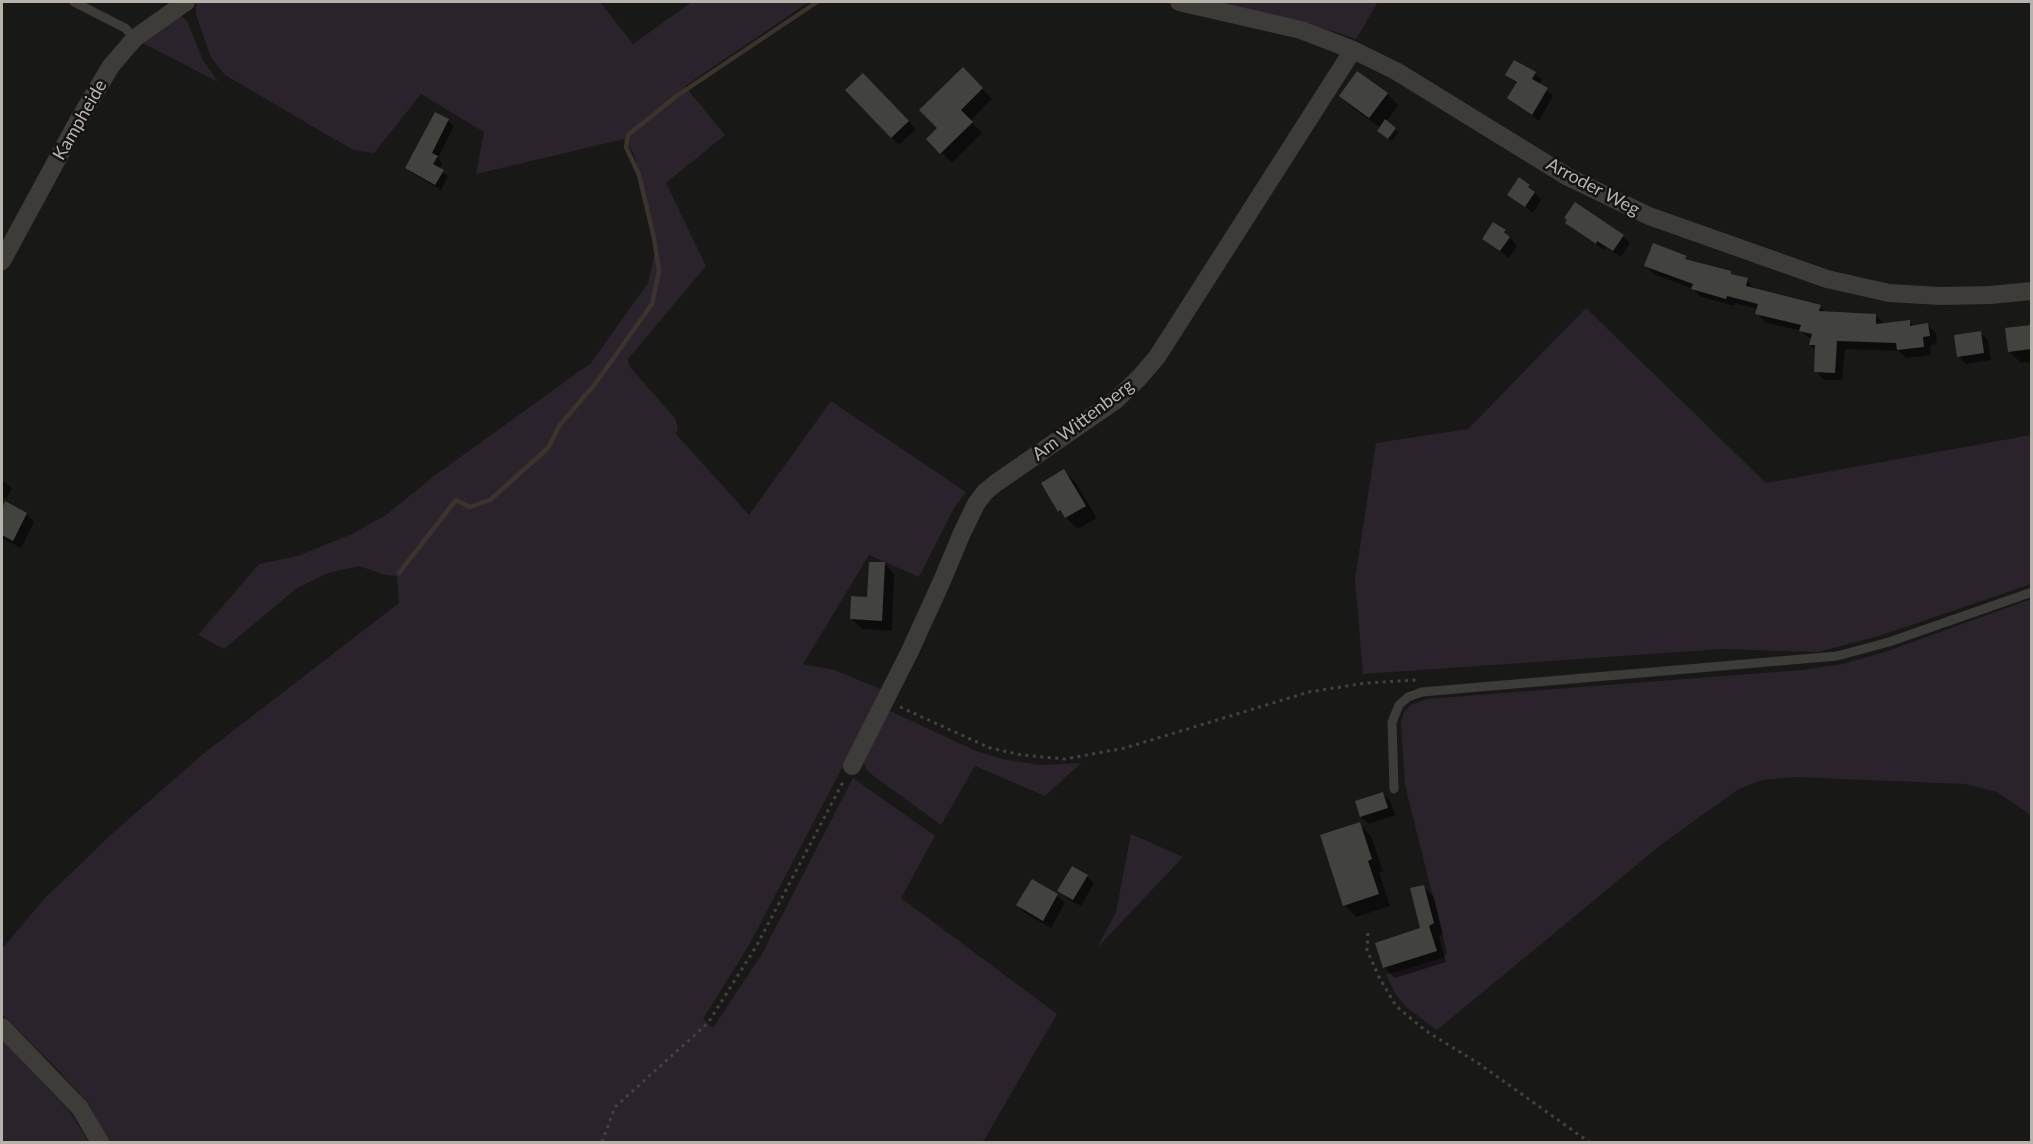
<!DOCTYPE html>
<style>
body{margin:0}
#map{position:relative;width:2033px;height:1144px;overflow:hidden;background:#181817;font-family:Lato,sans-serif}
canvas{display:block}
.frame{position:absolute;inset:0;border:3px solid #b8b3aa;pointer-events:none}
</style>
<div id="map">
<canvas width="2033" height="1144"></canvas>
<div class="frame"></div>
</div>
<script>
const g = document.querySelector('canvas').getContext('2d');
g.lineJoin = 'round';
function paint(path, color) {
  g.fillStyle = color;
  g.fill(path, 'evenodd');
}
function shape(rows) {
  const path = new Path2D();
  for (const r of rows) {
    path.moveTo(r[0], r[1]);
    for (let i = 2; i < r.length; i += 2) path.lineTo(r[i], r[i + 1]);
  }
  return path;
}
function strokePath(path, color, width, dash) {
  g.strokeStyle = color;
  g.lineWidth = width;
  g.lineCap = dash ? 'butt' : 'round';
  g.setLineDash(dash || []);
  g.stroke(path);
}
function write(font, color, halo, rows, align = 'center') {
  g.font = font + ' Lato,sans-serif';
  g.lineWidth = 5;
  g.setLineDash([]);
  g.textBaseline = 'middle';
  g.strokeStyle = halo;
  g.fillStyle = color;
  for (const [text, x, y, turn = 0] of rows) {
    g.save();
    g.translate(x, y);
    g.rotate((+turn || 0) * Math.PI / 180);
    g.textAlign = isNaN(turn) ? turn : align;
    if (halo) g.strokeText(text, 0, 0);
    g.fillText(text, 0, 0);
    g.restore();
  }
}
const green = shape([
 [196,2,600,2,633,44,692,2,809,2,685,86,725,135,666,183,706,266,628,359,629,366,675,418,678,428,676,434,749,515,831,401,966,492,954,508,919,577,869,555,803,664,834,670,883,690,749,945,703,1019,713,1028,762,954,853,778,935,836,901,898,1057,1014,983,1142,109,1142,89,1104,55,1067,2,1014,2,949,45,898,115,831,203,754,399,603,397,576,386,575,359,566,328,573,297,588,224,649,198,635,259,564,298,556,352,534,386,515,434,476,591,363,648,283,655,251,650,218,634,154,624,139,476,174,484,132,421,94,374,153,353,150,225,75,212,59,205,41,196,14],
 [1217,2,1378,2,1356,39,1303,22],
 [181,16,187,21,203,60,218,82,139,41],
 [1586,308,1766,483,2031,435,2031,584,1879,636,1818,652,1722,649,1363,674,1355,579,1376,443,1468,429],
 [2031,599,2031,815,1997,792,1965,784,1795,777,1762,780,1737,790,1662,844,1437,1030,1406,1007,1395,993,1386,975,1443,958,1447,953,1405,785,1401,722,1404,712,1411,705,1426,699,1802,670,1843,664,1888,651],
 [888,710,976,751,1007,760,1040,765,1081,763,1045,796,975,766,941,825,867,771,863,759],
 [1131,834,1183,857,1097,948,1116,912],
 [2,1039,70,1112,89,1142,2,1142]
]);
const shadow = shape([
 [1514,62,1535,74,1542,80,1539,85,1553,96,1539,121,1509,98,1517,84,1507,75],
 [963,69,992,99,970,121,982,133,952,163,928,139,939,128],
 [863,75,916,129,899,145,847,90],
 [1387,94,1398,105,1386,122,1399,132,1392,141,1382,134,1381,128,1353,108,1341,96],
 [448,121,454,126,438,158,442,163,439,169,448,176,441,190,412,173,407,167],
 [1529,186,1541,200,1533,213,1509,194],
 [1569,221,1623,236,1630,243,1621,257,1605,247,1604,250,1575,230,1567,223],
 [1505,231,1517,246,1509,258,1484,238],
 [1686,258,1690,262,1731,273,1734,276,1747,280,1755,290,1820,307,1826,313,1876,315,1885,325,1909,322,1914,327,1928,325,1936,333,1937,344,1930,345,1931,355,1906,358,1899,351,1845,349,1842,380,1824,380,1816,371,1816,351,1810,345,1812,340,1801,331,1765,322,1757,313,1758,309,1735,303,1735,306,1701,297,1693,289,1654,274,1646,265],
 [2032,326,2032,362,2021,363,2009,351,2007,330],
 [1980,332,1988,340,1991,360,1966,364,1958,356],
 [1064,471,1076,483,1097,518,1078,529,1059,511],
 [2,480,12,488,6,499,2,497],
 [6,503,26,514,34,522,21,548,2,538,2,512],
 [884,563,894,574,892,631,862,629,851,618,869,599],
 [1382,793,1390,801,1395,815,1369,824,1361,817,1357,802],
 [1359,824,1371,836,1383,871,1379,872,1390,906,1356,917,1345,905],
 [1087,876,1094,883,1081,906,1067,898,1059,890],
 [1032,881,1057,896,1065,903,1051,928,1025,913,1018,905],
 [1424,887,1434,897,1443,934,1439,936,1446,962,1395,978,1384,967,1422,929]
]);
const stream = shape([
 [399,573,456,500,470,507,490,500,548,448,560,425,595,384,652,304,659,271,654,238,639,175,626,147,628,135,678,95,817,2]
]);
const building = shape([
 [1514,60,1536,72,1532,79,1548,88,1532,115,1507,98,1517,82,1505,75],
 [963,67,983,88,961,110,973,122,940,154,926,139,937,128,919,110],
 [1357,71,1388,93,1369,118,1339,96],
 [863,73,909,121,891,138,845,90],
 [435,112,449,119,432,153,438,156,433,164,444,170,435,185,405,168],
 [1385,119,1396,128,1388,139,1377,131],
 [1519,177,1530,185,1528,187,1535,192,1525,207,1507,195],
 [1575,202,1624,235,1613,251,1597,241,1596,244,1565,223,1567,220,1564,218],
 [1493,222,1506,230,1504,232,1510,237,1500,251,1482,239],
 [1653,243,1687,256,1685,259,1731,271,1731,274,1748,278,1746,286,1821,305,1819,311,1876,314,1876,324,1910,320,1910,326,1928,323,1930,336,1923,337,1924,347,1897,350,1896,343,1837,341,1835,373,1814,372,1815,345,1809,345,1812,334,1799,331,1801,325,1755,314,1758,304,1727,296,1726,299,1691,289,1693,284,1644,266],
 [2031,325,2031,349,2008,352,2005,328],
 [1981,331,1984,353,1957,357,1954,335],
 [1064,469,1086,506,1065,518,1060,510,1058,512,1041,483],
 [5,501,27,513,13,541,2,535,2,508],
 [869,562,885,562,882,621,850,619,851,596,867,597],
 [1383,792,1388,808,1360,817,1355,801],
 [1360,822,1372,859,1368,861,1379,894,1343,906,1320,835],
 [1072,866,1088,875,1073,900,1057,891],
 [1032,879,1058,894,1043,921,1016,905],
 [1424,885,1434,923,1429,926,1437,951,1383,968,1375,943,1420,928,1410,888]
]);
const path = shape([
 [900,707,990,748,1022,755,1065,759,1125,748,1309,692,1366,683,1416,680],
 [1368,933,1367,950,1379,977,1396,1006,1426,1031,1478,1063,1589,1142],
 [602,1142,615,1107,708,1023,757,945,844,780]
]);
const lane = shape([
 [74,2,125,28,135,38],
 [1394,789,1392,722,1399,705,1408,697,1422,692,1837,656,1889,642,2032,592]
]);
const street = shape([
 [1179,2,1301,30,1353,50,1396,71,1568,177,1649,216,1827,279,1889,293,1941,296,1990,295,2032,291],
 [2,261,78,121,111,66,135,38,186,2],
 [852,766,910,651,941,583,962,533,976,504,985,492,996,483,1116,400,1139,378,1157,357,1353,50],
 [2,1027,80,1108,100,1142]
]);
const streetNames = [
 ["Kampheide",80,120,-60],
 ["Arroder Weg",1593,187,28],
 ["Am Wittenberg",1083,420,-37]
];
paint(green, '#2b232b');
paint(shadow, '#0007');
strokePath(stream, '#3c332d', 4.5);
paint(building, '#42423e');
strokePath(path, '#44423e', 3, [3, 4.5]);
strokePath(lane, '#3d3c38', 9);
strokePath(street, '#3d3c38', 18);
write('18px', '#b8b3aa', '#141312', streetNames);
</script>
